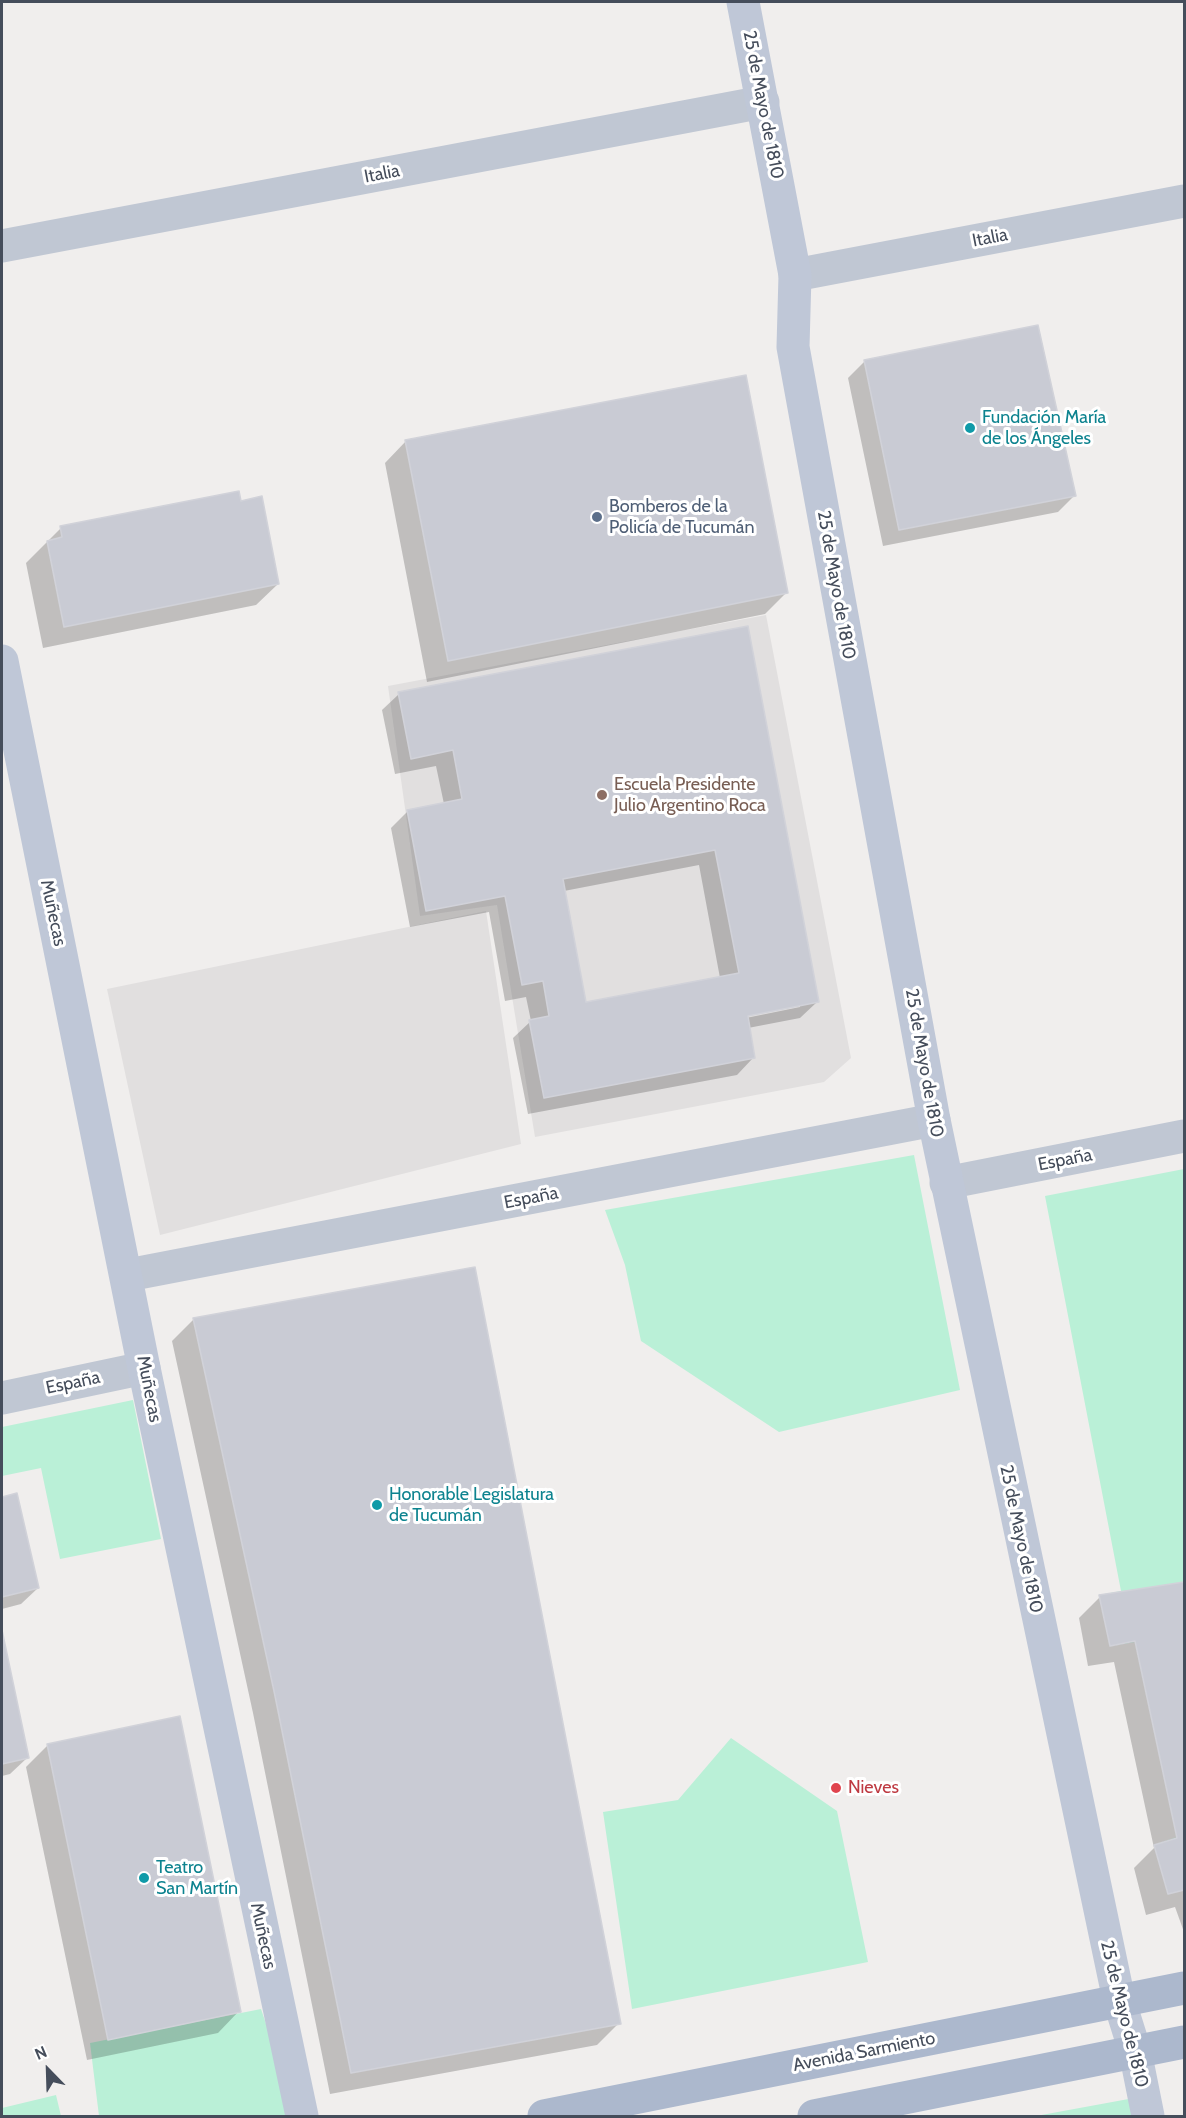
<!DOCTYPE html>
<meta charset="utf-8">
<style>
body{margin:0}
#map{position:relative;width:1186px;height:2118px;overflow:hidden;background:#f0eeed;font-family:Cabin,sans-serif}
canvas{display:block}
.frame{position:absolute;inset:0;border:3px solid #454d5b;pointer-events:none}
.north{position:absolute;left:18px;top:2040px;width:60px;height:60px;-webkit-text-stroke:4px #fff;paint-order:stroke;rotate:337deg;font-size:16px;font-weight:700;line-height:24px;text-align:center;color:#454d5b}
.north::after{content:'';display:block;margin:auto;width:21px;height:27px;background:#454d5b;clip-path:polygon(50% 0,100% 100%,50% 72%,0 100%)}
</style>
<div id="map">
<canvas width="1186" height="2118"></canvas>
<div class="frame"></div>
<div class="north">N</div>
</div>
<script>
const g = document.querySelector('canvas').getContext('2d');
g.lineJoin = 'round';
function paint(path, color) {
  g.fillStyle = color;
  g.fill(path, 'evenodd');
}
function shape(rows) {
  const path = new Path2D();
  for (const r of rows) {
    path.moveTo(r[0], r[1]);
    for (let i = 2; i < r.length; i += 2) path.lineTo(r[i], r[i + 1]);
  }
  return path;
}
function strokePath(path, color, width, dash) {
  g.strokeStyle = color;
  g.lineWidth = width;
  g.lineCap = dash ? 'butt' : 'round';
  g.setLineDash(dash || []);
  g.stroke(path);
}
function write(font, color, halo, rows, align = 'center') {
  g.font = font + ' Cabin,sans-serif';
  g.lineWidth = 6;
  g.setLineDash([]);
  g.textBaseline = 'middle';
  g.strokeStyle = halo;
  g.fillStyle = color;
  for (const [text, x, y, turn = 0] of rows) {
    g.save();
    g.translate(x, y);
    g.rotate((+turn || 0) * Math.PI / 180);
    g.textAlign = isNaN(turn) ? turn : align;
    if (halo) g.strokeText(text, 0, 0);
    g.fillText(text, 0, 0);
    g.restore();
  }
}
const education = shape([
 [766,615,851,1058,824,1082,535,1137,497,905,420,916,388,686],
 [486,911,521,1144,160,1235,107,989]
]);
const green = shape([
 [914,1155,960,1390,779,1432,641,1341,625,1265,605,1210],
 [1184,1169,1184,1889,1168,1894,1154,1845,1177,1837,1135,1642,1110,1646,1099,1595,1121,1591,1045,1196],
 [133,1400,161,1539,60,1559,41,1468,2,1476,2,1427],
 [731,1738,837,1811,868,1962,632,2009,603,1812,678,1800],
 [261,2009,297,2116,99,2116,90,2043],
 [56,2095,61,2116,2,2116,2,2108],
 [1134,2098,1138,2116,1036,2116]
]);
const shadow = shape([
 [865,361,1075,495,1058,512,883,546,848,378],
 [406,441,786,593,765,614,427,682,385,463],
 [240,502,278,584,256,605,43,648,26,563,61,528],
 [747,628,817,1002,800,1018,748,1028,753,1058,737,1075,528,1114,513,1038,531,1021,526,997,505,1001,489,912,410,927,391,828,408,811,444,804,436,766,395,774,382,710,399,694],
 [699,865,720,978,585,1004,564,891],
 [800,1004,800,1007,741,1019,740,1016],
 [193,1320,619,2023,597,2045,330,2094,253,1713,172,1341],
 [16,1495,38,1588,21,1604,2,1609,2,1499],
 [1184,1584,1184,1932,1175,1907,1146,1915,1134,1868,1154,1848,1114,1662,1088,1666,1079,1618,1100,1597],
 [2,1633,27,1758,10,1774,2,1776],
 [48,1745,239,2011,218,2033,87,2060,26,1767]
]);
const building = shape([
 [1038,325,1076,496,899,530,864,360,1038,325],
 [746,375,788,593,448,661,405,440,746,375],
 [239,491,241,501,262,496,279,584,64,627,47,541,62,537,60,526,239,491],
 [748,626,819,1002,748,1016,755,1058,544,1098,529,1020,549,1016,543,981,522,985,505,896,426,911,407,810,462,799,453,750,411,759,398,692,748,626],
 [715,850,739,973,586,1002,563,879,715,850],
 [475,1267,621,2024,351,2073,274,1691,193,1318,475,1267],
 [17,1493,39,1588,2,1597,2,1497,17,1493],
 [1184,1582,1184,1890,1168,1894,1154,1845,1177,1838,1135,1641,1110,1646,1099,1595,1184,1582],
 [2,1630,29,1758,2,1764,2,1630],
 [180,1716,241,2012,108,2040,47,1744,180,1716]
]);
const street = shape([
 [2,246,763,102],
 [795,275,1184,201],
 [946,1183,1184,1136],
 [128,1275,934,1120],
 [2,1398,144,1368]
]);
const secondary = shape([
 [743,2,795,275,793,347,934,1120,1119,2000,1135,2051,1148,2116],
 [2,661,144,1368,302,2116]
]);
const primary = shape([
 [544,2116,1184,1988],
 [814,2116,1184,2042]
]);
const markers = [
 [970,428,6,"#0f9aa8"],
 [597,517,6,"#5c6f8a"],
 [602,795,6,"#8d6e63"],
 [377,1505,6,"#0f9aa8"],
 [836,1788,6,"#e0444e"],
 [144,1878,6,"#0f9aa8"]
];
const streetNames = [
 ["25 de Mayo de 1810",763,105,79],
 ["Italia",382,174,-11],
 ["Italia",990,238,-11],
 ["25 de Mayo de 1810",836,585,80],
 ["Muñecas",53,913,78],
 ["25 de Mayo de 1810",924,1063,80],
 ["España",1065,1160,-11],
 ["España",531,1198,-11],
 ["España",73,1383,-12],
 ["Muñecas",149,1389,79],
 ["25 de Mayo de 1810",1021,1539,78],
 ["Muñecas",263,1936,78],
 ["25 de Mayo de 1810",1124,2014,76],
 ["Avenida Sarmiento",864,2052,-11]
];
const cultureNames = [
 ["Fundación María",982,418],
 ["de los Ángeles",982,439],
 ["Honorable Legislatura",389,1495],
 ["de Tucumán",389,1516],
 ["Teatro",156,1868],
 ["San Martín",156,1889]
];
const serviceNames = [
 ["Bomberos de la",609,507],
 ["Policía de Tucumán",609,528]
];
const educationNames = [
 ["Escuela Presidente",614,785],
 ["Julio Argentino Roca",614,806]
];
const healthNames = [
 ["Nieves",848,1788]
];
paint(education, '#e1dfdf');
paint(green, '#baf0d7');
paint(shadow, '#0003');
paint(building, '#c9cbd4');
strokePath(building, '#d1d2d9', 1.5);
strokePath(street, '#c0c7d3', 33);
strokePath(secondary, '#bfc7d7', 33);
strokePath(primary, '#acb8cd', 33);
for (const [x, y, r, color] of markers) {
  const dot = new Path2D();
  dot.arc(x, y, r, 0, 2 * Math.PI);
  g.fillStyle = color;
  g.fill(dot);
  strokePath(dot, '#fff', 2);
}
write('18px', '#454d5b', '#fff', streetNames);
write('18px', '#0d838f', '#fff', cultureNames, 'left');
write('18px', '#4e5e75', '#fff', serviceNames, 'left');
write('18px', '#785e54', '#fff', educationNames, 'left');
write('18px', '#be3a42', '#fff', healthNames, 'left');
</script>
